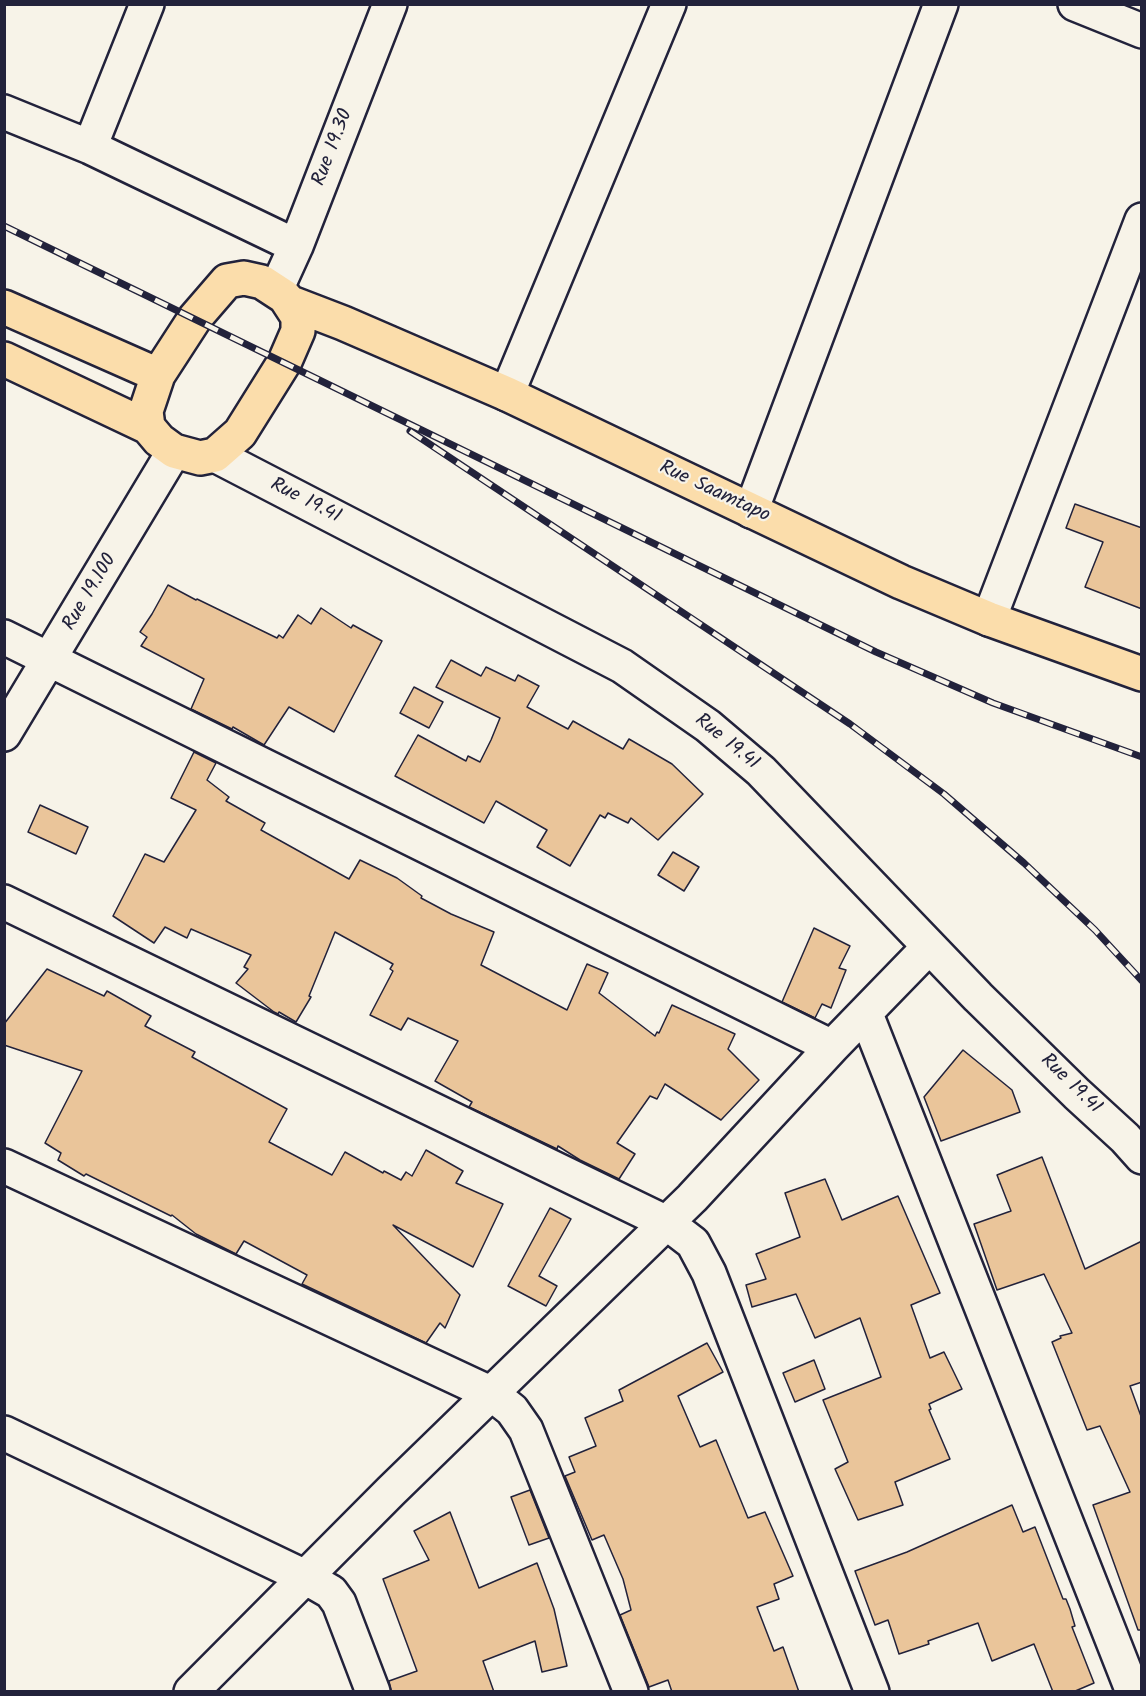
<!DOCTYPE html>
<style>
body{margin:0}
#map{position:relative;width:1146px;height:1696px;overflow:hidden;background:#f7f3e8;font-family:Kalam,sans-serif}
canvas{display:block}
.frame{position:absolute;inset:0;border:6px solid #22223b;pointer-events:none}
</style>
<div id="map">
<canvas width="1146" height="1696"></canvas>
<div class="frame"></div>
</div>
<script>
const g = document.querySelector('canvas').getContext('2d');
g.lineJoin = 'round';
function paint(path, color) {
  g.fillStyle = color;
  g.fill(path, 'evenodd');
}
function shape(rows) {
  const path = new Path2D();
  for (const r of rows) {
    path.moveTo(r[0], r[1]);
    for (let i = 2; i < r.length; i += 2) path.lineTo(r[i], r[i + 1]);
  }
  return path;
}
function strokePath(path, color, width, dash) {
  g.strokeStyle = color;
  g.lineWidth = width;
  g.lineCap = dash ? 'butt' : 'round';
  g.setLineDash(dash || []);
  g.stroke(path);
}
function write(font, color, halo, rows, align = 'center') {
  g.font = font + ' Kalam,sans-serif';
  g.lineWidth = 4.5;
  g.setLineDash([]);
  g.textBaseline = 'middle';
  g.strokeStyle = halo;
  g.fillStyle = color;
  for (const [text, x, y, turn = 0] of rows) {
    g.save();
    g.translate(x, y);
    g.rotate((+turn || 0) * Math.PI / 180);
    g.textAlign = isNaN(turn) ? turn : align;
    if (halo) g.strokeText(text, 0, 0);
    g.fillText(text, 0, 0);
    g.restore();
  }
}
const building = shape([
 [1075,504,1142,528,1142,609,1085,587,1103,542,1066,528,1075,504],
 [168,585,196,600,197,599,277,638,279,635,283,638,298,615,311,624,321,608,351,628,353,625,382,641,334,732,289,707,264,745,233,727,232,729,191,709,204,679,141,646,147,637,140,632,152,614,168,585],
 [451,660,481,676,486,667,515,681,518,675,539,686,527,707,568,729,573,721,623,749,629,739,672,764,703,794,658,840,631,818,628,823,608,813,605,818,600,815,570,866,537,847,547,830,496,801,484,823,395,776,418,735,466,761,468,756,480,762,491,740,500,718,436,687,451,660],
 [414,687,443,702,429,728,400,713,414,687],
 [194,752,216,763,207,780,229,797,226,801,265,823,261,830,349,879,360,860,397,878,422,896,421,898,451,914,494,932,481,965,567,1010,587,964,608,973,599,993,655,1036,657,1032,659,1033,672,1005,735,1034,728,1049,759,1080,721,1120,665,1084,657,1099,650,1096,617,1143,635,1154,619,1179,580,1160,558,1146,557,1149,469,1107,472,1102,435,1081,458,1041,408,1018,401,1030,370,1015,393,971,390,969,393,964,335,932,309,996,311,997,296,1022,279,1012,278,1014,274,1012,236,983,248,969,244,967,251,955,191,929,187,938,165,927,154,943,113,916,145,854,164,862,196,810,171,798,194,752],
 [40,805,88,827,76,854,28,832,40,805],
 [673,852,699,867,684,891,658,875,673,852],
 [814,928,850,946,839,968,846,970,831,1008,822,1004,815,1018,782,1002,814,928],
 [47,969,104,996,107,991,151,1016,145,1026,195,1052,192,1057,287,1109,269,1142,332,1175,345,1152,383,1173,384,1171,401,1180,406,1172,412,1176,426,1150,463,1171,456,1183,503,1204,473,1267,393,1225,460,1295,445,1328,440,1323,426,1343,302,1284,307,1275,244,1241,236,1254,196,1234,172,1215,171,1216,86,1174,84,1176,58,1160,61,1153,45,1143,82,1071,4,1045,4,1024,47,969],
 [963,1050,1012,1090,1020,1112,941,1141,924,1097,963,1050],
 [1042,1157,1085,1269,1142,1241,1142,1382,1130,1386,1142,1419,1142,1630,1138,1630,1093,1505,1130,1492,1100,1426,1087,1430,1052,1342,1061,1338,1060,1336,1072,1333,1044,1274,997,1290,974,1224,1011,1211,997,1175,1042,1157],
 [825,1179,842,1220,898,1196,940,1293,911,1305,930,1358,944,1352,962,1389,929,1404,931,1409,929,1410,950,1459,895,1482,903,1505,858,1520,835,1469,848,1462,823,1400,881,1377,860,1318,815,1338,796,1294,752,1307,746,1285,766,1279,756,1254,800,1237,785,1193,825,1179],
 [550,1208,571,1219,539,1276,557,1286,546,1306,508,1286,550,1208],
 [707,1343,723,1372,678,1396,700,1447,716,1440,748,1518,765,1512,793,1576,774,1584,779,1599,757,1607,774,1651,783,1647,799,1692,672,1692,668,1680,649,1687,620,1615,631,1610,623,1579,604,1535,592,1540,565,1476,575,1472,569,1457,596,1446,585,1418,623,1401,619,1390,707,1343],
 [814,1360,825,1389,795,1402,783,1373,814,1360],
 [530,1490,549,1538,529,1545,511,1497,530,1490],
 [1012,1505,1023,1532,1035,1527,1063,1599,1066,1599,1070,1609,1075,1626,1072,1627,1094,1683,1073,1692,1053,1692,1034,1644,992,1661,978,1623,928,1641,929,1644,899,1654,888,1620,875,1625,855,1571,907,1552,1012,1505],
 [450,1512,479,1588,537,1563,554,1609,567,1666,542,1672,535,1641,483,1661,494,1692,391,1692,389,1681,417,1671,383,1579,429,1560,414,1531,450,1512]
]);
const minor = shape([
 [1075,4,1142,31],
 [4,112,90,147,296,246],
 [90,147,147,4],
 [276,290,296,246,390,4],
 [507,394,669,4],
 [215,455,622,666,708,726,761,771,978,997,1077,1094,1125,1138,1142,1157],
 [751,511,941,4],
 [989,619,1142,220],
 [4,637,832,1047],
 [4,734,174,451],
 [4,902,667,1223,693,1243,709,1273,872,1692],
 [866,1014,1133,1692],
 [4,1166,492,1394,512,1410,526,1430,631,1692],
 [4,1433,305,1577,331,1592,339,1603,373,1692],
 [191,1692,391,1491,692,1198,832,1047,929,947]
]);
const major = shape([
 [244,278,262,282,285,297,298,317,298,331,285,361,240,433,215,455,200,458,174,451,159,440,148,427,146,411,158,375,195,318,227,281,244,278],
 [291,303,343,323,507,394,901,582,989,619,1142,674],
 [4,307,158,375],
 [4,359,148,427]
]);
const rail = shape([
 [4,226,876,652,993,703,1142,757],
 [410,431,850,724,944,794,1024,863,1095,930,1142,981]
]);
const streetNames = [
 ["Rue 19.30",334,148,-69],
 ["Rue Saamtapo",714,493,25],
 ["Rue 19.41",305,502,27],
 ["Rue 19.100",91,593,-59],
 ["Rue 19.41",726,743,39],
 ["Rue 19.41",1070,1085,44]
];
paint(building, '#eac59a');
strokePath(building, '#22223b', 1.5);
strokePath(minor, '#22223b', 38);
strokePath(major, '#22223b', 38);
strokePath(minor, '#f7f3e8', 33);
strokePath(major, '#fbddab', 33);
strokePath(rail, '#22223b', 7);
strokePath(rail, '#f7f3e8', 4.5, [14]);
write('20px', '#22223b', '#f7f3e8', streetNames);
</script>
